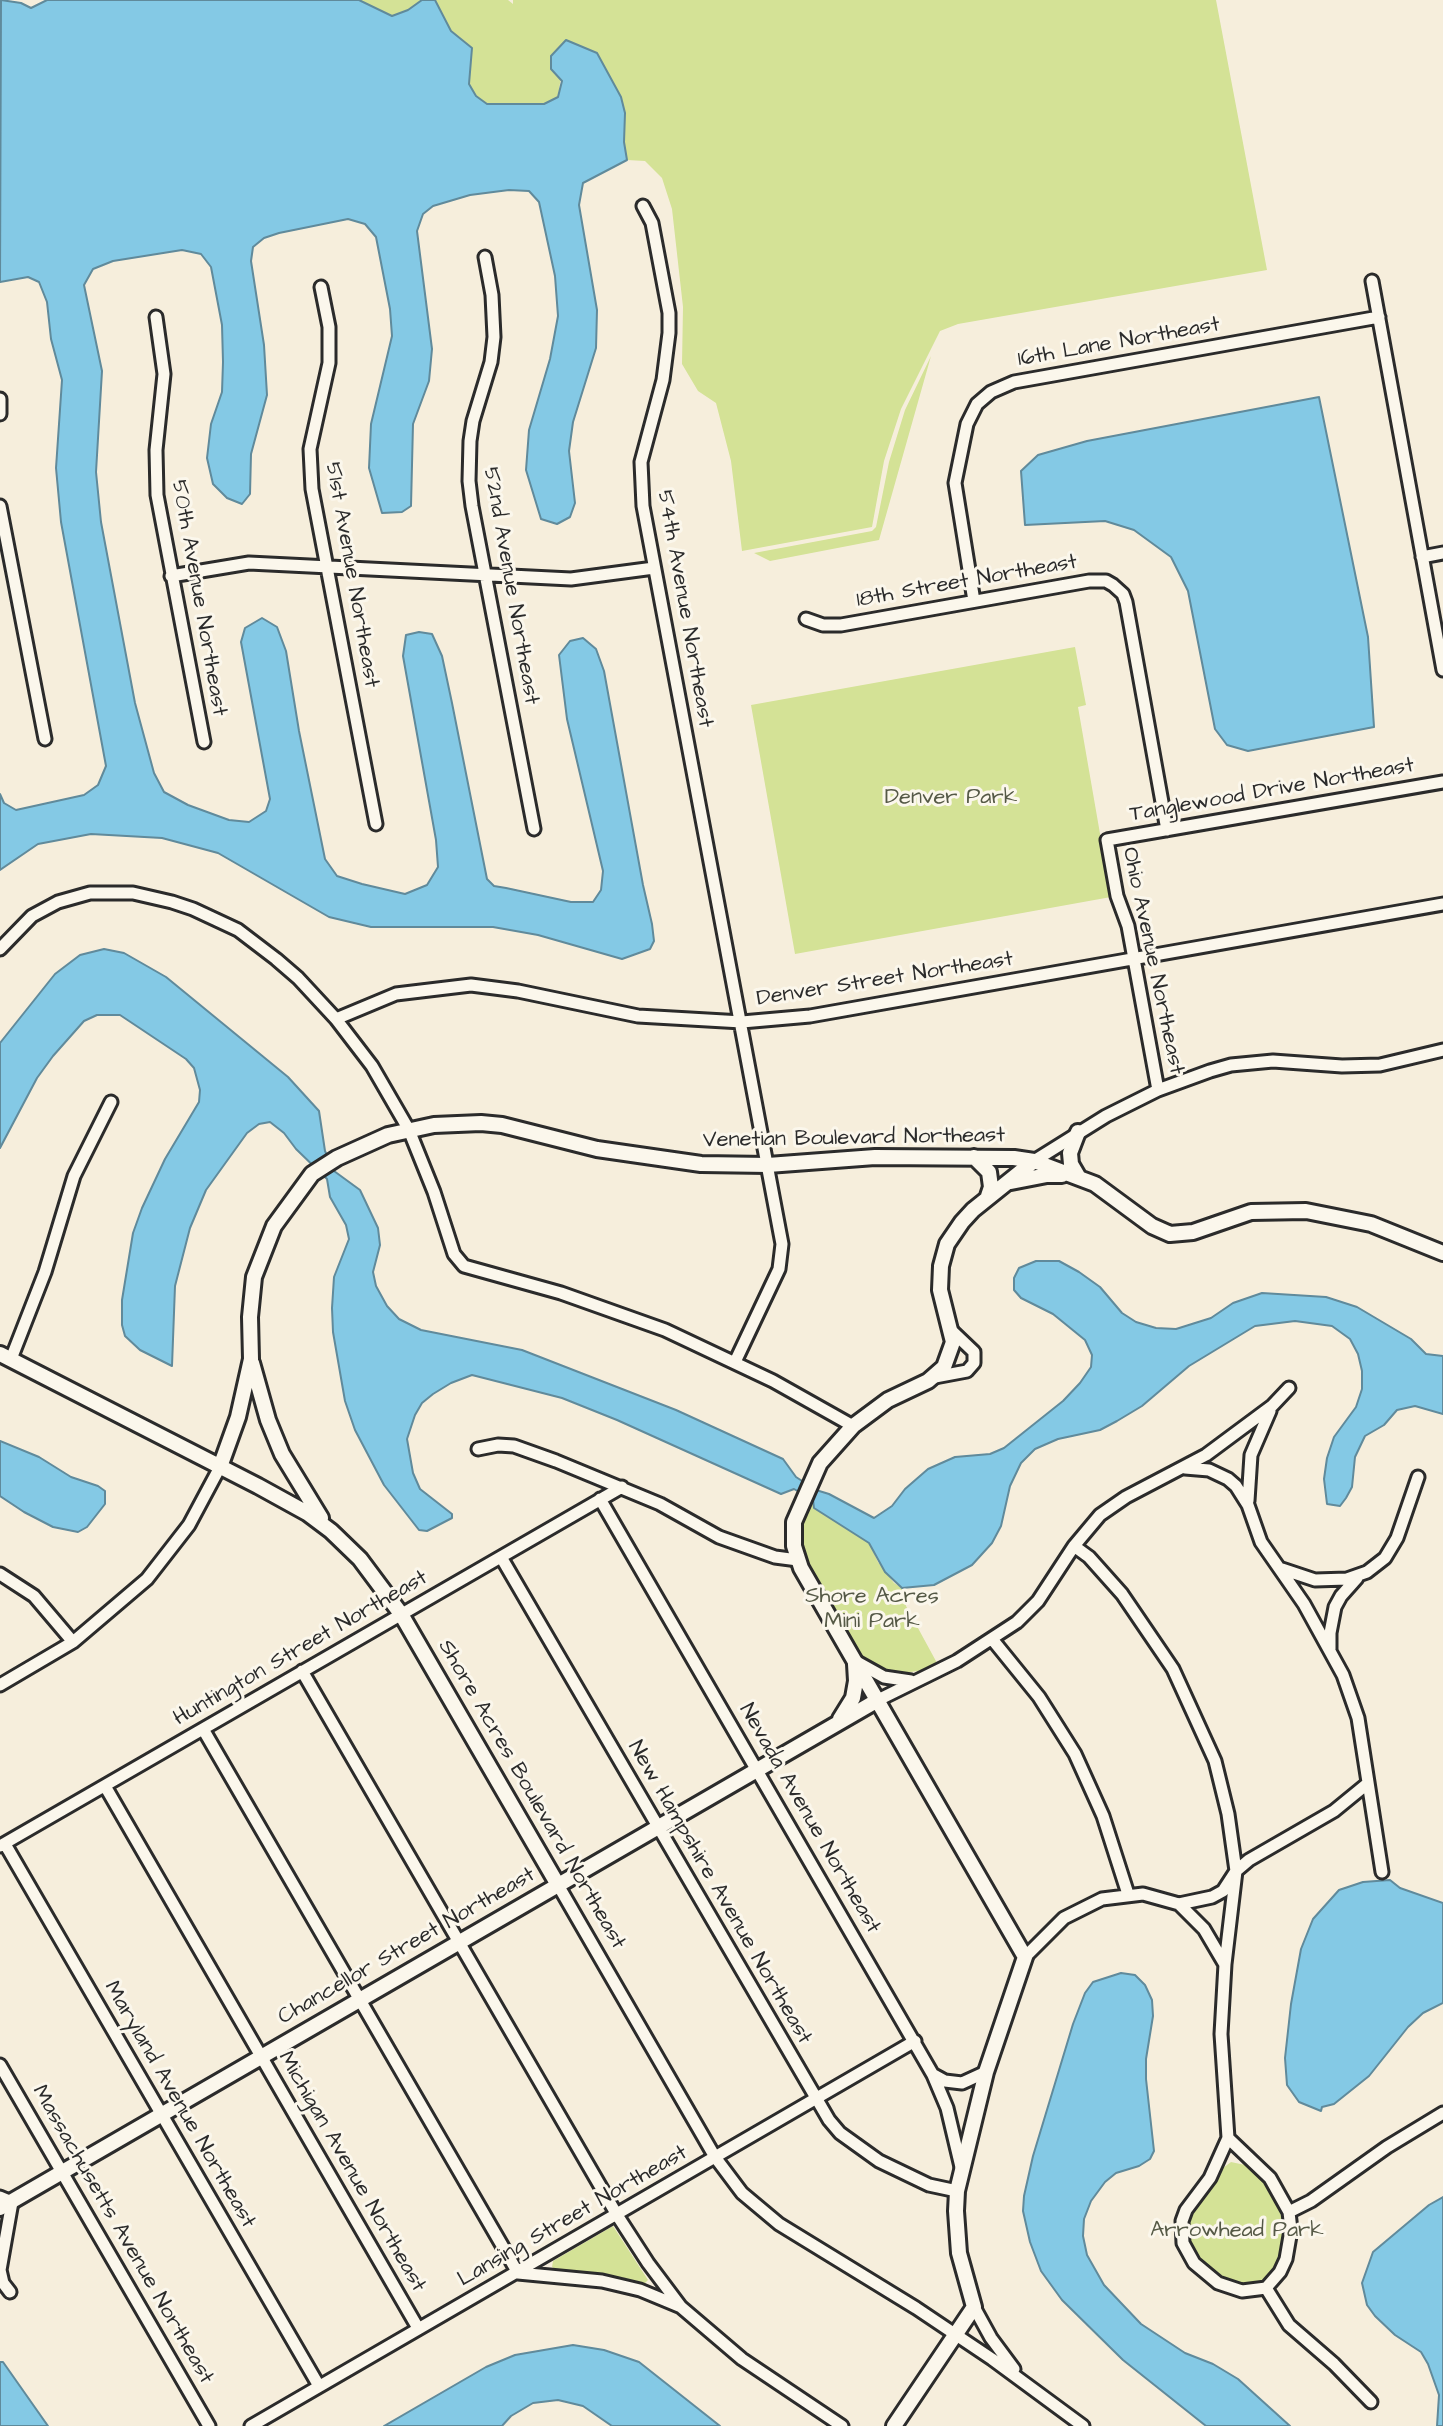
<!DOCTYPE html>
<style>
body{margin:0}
canvas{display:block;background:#f6eedc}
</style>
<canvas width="1443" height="2426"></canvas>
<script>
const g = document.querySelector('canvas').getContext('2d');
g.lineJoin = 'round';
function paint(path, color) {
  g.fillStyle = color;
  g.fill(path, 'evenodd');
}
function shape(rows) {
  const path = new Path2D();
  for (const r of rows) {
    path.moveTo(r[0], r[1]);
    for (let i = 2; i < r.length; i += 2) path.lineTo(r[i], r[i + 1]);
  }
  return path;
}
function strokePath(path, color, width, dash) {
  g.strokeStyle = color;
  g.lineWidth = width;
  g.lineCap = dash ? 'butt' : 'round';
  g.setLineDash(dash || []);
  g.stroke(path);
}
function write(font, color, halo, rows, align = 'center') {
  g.font = font + ' "Architects Daughter",sans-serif';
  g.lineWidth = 6;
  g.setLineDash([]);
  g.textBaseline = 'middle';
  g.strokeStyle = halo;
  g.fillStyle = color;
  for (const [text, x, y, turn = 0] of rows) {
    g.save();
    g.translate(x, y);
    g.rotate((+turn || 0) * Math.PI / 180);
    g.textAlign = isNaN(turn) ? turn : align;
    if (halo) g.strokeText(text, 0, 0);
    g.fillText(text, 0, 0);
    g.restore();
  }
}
const green = shape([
 [359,0,422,0,408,10,392,16],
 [435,0,508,0,513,4,513,0,1216,0,1267,270,958,324,940,331,901,409,884,461,872,527,742,551,731,461,716,403,698,391,682,364,683,307,672,209,662,178,645,161,627,160,624,142,625,113,621,97,597,53,566,41,558,97,544,104,487,104,476,96,469,84,472,48,451,31],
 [931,356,879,540,770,561,754,553,872,531,876,527,889,462,905,410],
 [1075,647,1086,705,1078,707,1111,897,795,954,751,705],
 [809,1498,869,1543,878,1562,894,1583,902,1588,906,1606,937,1663,925,1670,896,1674,867,1664,801,1551,801,1520],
 [1231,2162,1245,2165,1267,2183,1279,2201,1284,2223,1283,2249,1273,2273,1257,2284,1239,2286,1223,2280,1199,2263,1189,2247,1187,2231,1193,2208,1210,2189,1223,2168],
 [613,2226,648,2280,642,2286,560,2272,552,2267,553,2261]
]);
const water = shape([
 [1,0,21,3,31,8,47,0,359,0,392,16,408,10,422,0,435,0,451,31,472,48,469,84,476,96,487,104,544,104,558,97,562,81,551,69,551,56,566,40,597,53,621,97,625,113,624,142,627,160,583,183,579,205,597,310,596,348,573,422,569,451,575,503,570,517,557,524,541,519,526,470,529,430,550,359,558,316,555,276,539,202,529,191,509,190,470,195,433,206,423,214,417,231,432,349,429,381,413,424,411,506,402,512,382,513,369,468,371,424,392,336,390,309,376,237,365,224,348,219,279,233,264,238,253,247,251,261,264,345,267,395,251,454,250,494,242,504,227,498,213,484,207,458,211,424,222,392,223,362,222,325,211,267,201,254,182,250,113,261,93,269,84,285,102,371,96,472,101,522,135,703,154,773,164,792,188,805,229,820,249,822,266,811,270,799,241,642,245,628,262,618,277,627,286,651,299,731,325,859,337,876,362,884,405,894,427,885,438,867,436,840,403,656,406,635,419,632,432,634,442,656,452,703,487,879,494,886,506,888,571,902,593,902,601,890,603,871,567,719,559,655,570,641,583,638,596,649,604,671,643,885,652,924,654,941,650,949,622,959,538,935,493,927,371,927,329,917,218,853,162,838,91,834,38,844,0,870,0,794,4,803,16,810,84,795,98,785,106,766,61,522,56,468,62,380,51,339,47,302,39,282,28,277,0,282,1,0],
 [1319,397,1368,637,1374,727,1248,751,1227,745,1215,729,1188,591,1171,557,1134,530,1105,521,1025,525,1021,471,1038,455,1087,441,1319,397],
 [104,949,124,953,166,977,288,1077,319,1111,325,1151,334,1171,360,1190,378,1228,380,1245,373,1272,376,1286,387,1306,399,1319,421,1330,522,1350,676,1410,783,1459,796,1477,816,1490,829,1494,874,1518,892,1506,905,1489,928,1469,955,1457,990,1454,1004,1448,1063,1401,1080,1383,1091,1367,1092,1355,1085,1340,1053,1314,1021,1298,1014,1290,1014,1278,1019,1268,1036,1261,1059,1261,1079,1272,1100,1287,1122,1313,1136,1322,1156,1328,1176,1329,1211,1318,1233,1303,1262,1293,1326,1297,1357,1307,1411,1339,1426,1354,1443,1356,1443,1414,1415,1406,1397,1410,1384,1425,1365,1436,1355,1457,1352,1487,1346,1498,1340,1506,1327,1504,1324,1479,1327,1458,1334,1437,1356,1407,1362,1389,1362,1371,1358,1354,1350,1339,1332,1326,1295,1321,1255,1326,1189,1366,1142,1406,1117,1421,1100,1430,1058,1439,1035,1449,1021,1463,1010,1486,1001,1526,992,1543,972,1565,934,1585,902,1588,885,1572,869,1543,814,1508,813,1500,794,1489,781,1494,617,1420,562,1398,472,1375,451,1383,433,1394,422,1403,415,1415,407,1439,413,1473,420,1489,452,1514,452,1518,427,1531,419,1530,384,1485,355,1430,345,1401,333,1332,332,1308,334,1277,349,1239,346,1225,330,1197,327,1179,296,1149,284,1133,270,1122,259,1124,247,1133,206,1190,190,1228,175,1286,172,1366,140,1350,125,1336,122,1325,122,1300,133,1233,142,1208,165,1159,199,1102,200,1090,194,1068,186,1059,120,1015,97,1015,84,1021,53,1056,37,1078,0,1148,0,1043,55,974,80,955,104,949],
 [0,1441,39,1457,71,1477,98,1486,105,1491,105,1504,87,1527,78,1532,53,1527,24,1512,0,1496,0,1441],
 [1390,1880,1400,1888,1443,1903,1443,2003,1423,2013,1408,2027,1369,2076,1334,2104,1322,2107,1321,2111,1299,2102,1287,2085,1285,2058,1291,2004,1301,1949,1313,1919,1339,1890,1363,1882,1390,1880],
 [1121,1973,1135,1975,1145,1985,1152,2000,1153,2016,1146,2059,1146,2079,1154,2151,1150,2159,1139,2166,1116,2173,1105,2182,1091,2201,1084,2219,1083,2236,1087,2255,1104,2285,1141,2324,1185,2353,1213,2364,1238,2379,1290,2426,1206,2426,1123,2360,1062,2300,1041,2271,1030,2242,1023,2211,1024,2196,1033,2156,1073,2024,1085,1993,1093,1982,1121,1973],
 [1443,2197,1443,2426,1437,2426,1439,2395,1428,2364,1421,2352,1395,2335,1375,2316,1367,2305,1362,2283,1373,2252,1429,2205,1443,2197],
 [573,2345,604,2350,639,2362,720,2426,612,2426,583,2406,558,2400,533,2403,511,2416,502,2426,384,2426,486,2367,515,2355,573,2345],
 [0,2362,3,2362,48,2426,0,2426,0,2362]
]);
const minor = shape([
 [643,206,652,223,669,313,669,333,663,380,641,462,643,506,782,1244,779,1269,735,1362],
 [485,257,492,295,494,337,491,362,473,421,470,441,469,481,472,506,534,829],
 [1372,281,1443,670],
 [321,287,329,327,329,363,310,449,312,489,376,824],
 [156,317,164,374,156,450,157,495,204,742],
 [0,399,0,414],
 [0,506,45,739],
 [1422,557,1443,553],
 [171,576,249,563,571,579,654,568],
 [974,601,955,483,967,424,977,404,991,392,1014,382,1379,317],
 [806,619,823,625,841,625,1089,581,1106,581,1113,585,1123,594,1126,602,1167,830],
 [0,949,32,916,58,902,90,893,133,893,172,902,193,909,238,930,276,959,298,978,336,1019,372,1066,409,1130,434,1192,454,1254,464,1266,561,1293,665,1330,773,1381,853,1426],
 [336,1019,396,994,471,985,518,991,638,1016,742,1022,810,1016,1443,904],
 [1158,1090,1128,926,1117,896,1107,840,1443,782],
 [1034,1161,1106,1116,1158,1090,1210,1071,1231,1065,1273,1061,1342,1066,1380,1065,1443,1050],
 [11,1359,45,1272,74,1176,111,1102],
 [935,1377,967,1371,974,1363,974,1352,953,1332],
 [478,1449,498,1445,514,1446,556,1461,660,1504,719,1537,775,1557,798,1560],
 [1185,1468,1209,1470,1228,1479,1236,1486,1248,1505,1261,1542,1304,1604,1343,1675,1358,1718,1382,1872],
 [600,1499,933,2075,947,2108,961,2167],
 [1248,1501,1251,1455,1270,1411],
 [1074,1546,1089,1557,1122,1594,1173,1669,1215,1761,1228,1814,1236,1871,1225,1964,1221,2034,1228,2138,1210,2178,1186,2210,1182,2221,1183,2243,1194,2263,1218,2283,1242,2291,1266,2288,1289,2325,1334,2364,1371,2402],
 [501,1557,829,2120,840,2133,879,2161,929,2185,957,2191],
 [1282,1569,1315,1580,1347,1579,1367,1572,1385,1558,1397,1538,1418,1477],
 [0,1574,34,1596,73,1642],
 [992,1639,1039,1697,1075,1754,1103,1816,1128,1894],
 [1330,1649,1330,1633,1335,1607,1341,1596,1357,1578],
 [857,1662,884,1677,911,1681],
 [302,1671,617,2215,648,2263,681,2307,742,2359,842,2426],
 [0,1685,73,1642,147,1579,189,1525,220,1467],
 [878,1700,957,1661,1017,1622,1038,1601,1074,1546,1100,1515,1126,1497,1206,1455,1272,1406,1289,1388],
 [203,1729,518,2273,602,2281,640,2290,681,2307],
 [105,1786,418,2328],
 [5,1844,319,2386],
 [0,1846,622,1487],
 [558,1885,715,2157,742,2193,779,2224,916,2308,992,2359,1083,2426],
 [1179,1904,1204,1929,1224,1963],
 [1025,1957,1064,1918,1102,1899,1143,1894,1179,1904,1212,1897,1223,1891,1236,1871,1249,1860,1334,1811,1367,1784],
 [0,2065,209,2426],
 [934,2075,945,2081,962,2083,986,2072],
 [1228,2138,1270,2178,1289,2212,1291,2230,1286,2259,1280,2272,1266,2288],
 [0,2197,12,2202,0,2270,3,2283,10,2292],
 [1289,2212,1311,2201,1387,2147,1443,2113],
 [974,2307,991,2338,1014,2369],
 [251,2426,915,2041]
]);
const tertiary = shape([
 [1078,1132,1070,1153,1071,1164,1078,1176],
 [974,1157,989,1172,991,1187,988,1196],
 [1011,1182,1047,1175,1062,1175],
 [0,1354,258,1486,307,1513,331,1531,360,1559,401,1614,558,1885],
 [252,1363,268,1420,282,1454,321,1518],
 [220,1467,238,1417,251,1359,250,1317,254,1277,274,1226,312,1174,337,1158,388,1135,434,1125,481,1123,502,1125,597,1149,701,1164,768,1165,875,1157,1014,1158,1034,1161,1095,1184,1152,1226,1170,1234,1193,1232,1251,1212,1306,1211,1371,1224,1443,1253],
 [840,1719,853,1698,856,1681,855,1664],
 [0,2208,878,1700],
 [894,2426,974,2307,959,2253,956,2211,957,2191,986,2072,1025,1957,801,1568,794,1546,794,1522,820,1463,853,1426,888,1400,928,1381,944,1367,953,1342,940,1290,941,1266,947,1244,962,1222,973,1210,1034,1161]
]);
const streetNames = [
 ["16th Lane Northeast",1119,343,-10],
 ["51st Avenue Northeast",351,575,80],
 ["18th Street Northeast",967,582,-10],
 ["52nd Avenue Northeast",510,586,80],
 ["50th Avenue Northeast",198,598,80],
 ["54th Avenue Northeast",684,609,80],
 ["Tanglewood Drive Northeast",1272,791,-10],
 ["Ohio Avenue Northeast",1152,961,78],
 ["Denver Street Northeast",885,980,-9],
 ["Venetian Boulevard Northeast",854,1139,-1],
 ["Huntington Street Northeast",301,1649,-30],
 ["Shore Acres Boulevard Northeast",531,1795,60],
 ["Nevada Avenue Northeast",809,1819,60],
 ["New Hampshire Avenue Northeast",719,1893,60],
 ["Chancellor Street Northeast",407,1947,-30],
 ["Maryland Avenue Northeast",179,2105,60],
 ["Michigan Avenue Northeast",351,2172,60],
 ["Lansing Street Northeast",573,2217,-30],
 ["Massachusetts Avenue Northeast",122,2235,60]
];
const parkNames = [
 ["Denver Park",951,798],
 ["Shore Acres",872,1597],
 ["Mini Park",872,1622],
 ["Arrowhead Park",1237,2231]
];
paint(green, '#d4e296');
paint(water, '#84c9e5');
strokePath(water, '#608a9b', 2);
strokePath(minor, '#2b2b2b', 17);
strokePath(tertiary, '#2b2b2b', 20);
strokePath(minor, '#fbf7ec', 11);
strokePath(tertiary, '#fbf7ec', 14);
write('22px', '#2b2b2b', '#fbf7ec', streetNames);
write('22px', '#555946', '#fbf7ec', parkNames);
</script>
